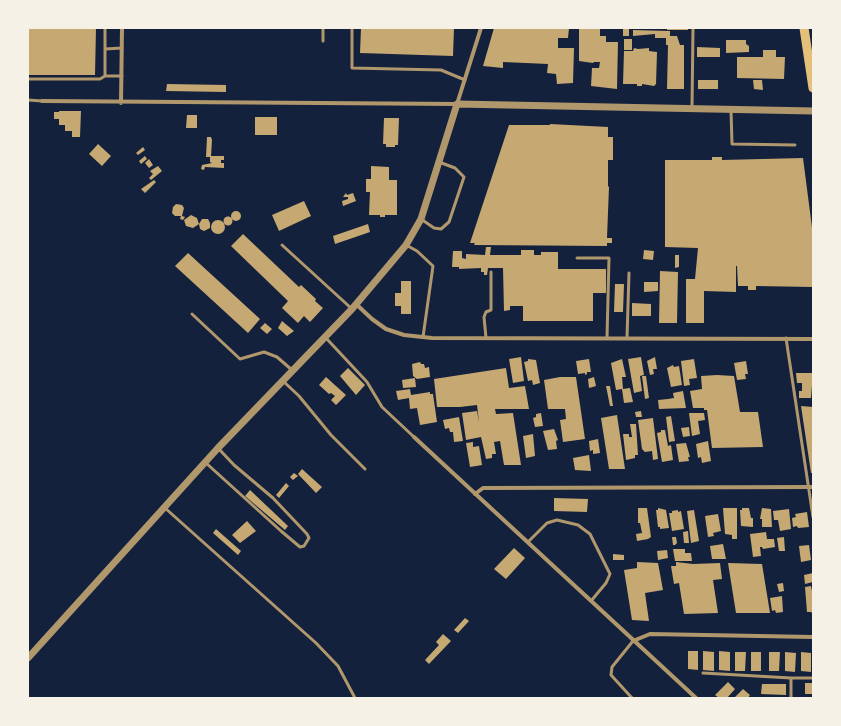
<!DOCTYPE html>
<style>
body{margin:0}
#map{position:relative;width:841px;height:726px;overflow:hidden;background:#14213d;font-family:Roboto,sans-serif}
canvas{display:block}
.frame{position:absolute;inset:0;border:29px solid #f6f1e7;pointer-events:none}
</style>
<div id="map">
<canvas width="841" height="726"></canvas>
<div class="frame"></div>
</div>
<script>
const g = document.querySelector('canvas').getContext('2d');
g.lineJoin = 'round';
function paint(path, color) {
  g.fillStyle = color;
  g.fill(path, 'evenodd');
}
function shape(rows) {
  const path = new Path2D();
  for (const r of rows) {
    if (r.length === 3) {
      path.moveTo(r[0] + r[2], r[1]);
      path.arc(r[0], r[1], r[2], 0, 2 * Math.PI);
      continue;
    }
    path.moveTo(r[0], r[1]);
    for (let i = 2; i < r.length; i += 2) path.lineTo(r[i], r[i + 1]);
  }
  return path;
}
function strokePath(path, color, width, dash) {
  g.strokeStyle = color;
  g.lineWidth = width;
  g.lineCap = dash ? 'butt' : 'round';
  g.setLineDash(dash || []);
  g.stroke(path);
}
const building = shape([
 [28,28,96,28,95,75,28,75],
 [361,28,454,28,453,56,360,53],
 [494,28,569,28,568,38,558,38,558,48,574,48,573,83,557,84,556,74,547,73,548,64,503,62,503,68,483,66],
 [579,28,600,28,600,36,606,36,606,42,618,42,617,89,591,86,592,68,599,68,600,62,594,62,593,63,579,61],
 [667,28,688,28,688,30,667,30],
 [623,29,629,29,629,36,623,36],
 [633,30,670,31,670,36,677,36,680,45,684,45,684,89,667,89,668,45,666,45,666,38,655,38,655,34,633,36],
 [624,39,632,39,632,50,624,50],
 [726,40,746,40,746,44,749,46,749,52,726,53],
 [697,47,720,48,720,57,697,57],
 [634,48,638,49,649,48,649,51,657,52,656,84,654,86,642,84,642,86,637,86,637,84,623,84,624,51,633,51],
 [763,50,776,50,776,57,785,57,784,79,737,78,737,57,763,57],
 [698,80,718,80,718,89,698,89],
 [753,80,762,80,763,90,754,89],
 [167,84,226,85,226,92,166,91],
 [59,111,81,111,80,137,72,137,72,131,65,131,65,125,59,125,59,119,54,119,54,112,59,112],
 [187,115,197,115,197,128,186,128],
 [255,117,277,117,277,135,255,135],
 [384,118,399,118,398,145,395,145,395,147,386,147,386,144,383,144],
 [550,124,608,127,608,137,613,137,613,160,608,160,608,186,609,187,607,238,612,238,612,243,607,243,607,246,474,245,475,243,470,243,509,125,550,125],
 [207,137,211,137,212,140,211,156,224,156,224,160,221,160,221,163,224,163,224,168,205,167,204,170,201,169,202,165,212,163,210,162,210,157,206,157],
 [98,144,111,156,102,166,89,154],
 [143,147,145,150,138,155,136,153],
 [145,156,147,159,141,164,139,161],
 [712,157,722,157,722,160,803,158,813,235,813,287,756,286,756,290,748,290,748,286,738,286,737,266,736,266,736,292,704,291,704,323,686,323,686,279,695,279,698,248,665,247,665,160,712,160],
 [149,159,153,165,149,168,145,163],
 [158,166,162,171,151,180,149,178,153,174,150,171],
 [371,166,389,167,389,180,397,180,397,215,385,215,385,217,380,217,380,215,369,215,370,192,366,192,366,179,371,179],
 [154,180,156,182,145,193,141,189],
 [346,193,347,195,353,193,356,201,343,206,342,201,348,199,348,197,343,197],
 [304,201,311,216,279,231,272,215],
 [176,204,182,205,184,208,182,216,185,217,183,220,180,219,181,216,175,216,172,213,173,207],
 [236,216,5],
 [191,215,197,218,199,224,202,219,208,219,210,223,210,228,204,231,200,229,199,224,193,228,186,226,184,220],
 [228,221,4.5],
 [218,227,7],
 [368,224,370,232,335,244,333,236],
 [243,234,299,287,301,285,316,299,315,301,323,308,310,322,304,316,298,323,282,308,288,301,231,246],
 [486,247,491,247,490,255,521,255,521,250,534,250,534,255,541,255,541,252,558,252,558,269,606,269,606,293,593,293,593,321,523,321,523,306,510,306,510,310,504,311,503,268,488,268,487,275,484,275,484,272,481,272,481,268,459,269,459,267,452,267,453,251,462,251,462,258,466,259,466,254,485,255],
 [644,250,654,251,653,260,643,259],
 [188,253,260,319,248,333,175,266],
 [675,255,679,255,679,267,675,268],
 [660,271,678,272,677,323,659,323],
 [401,281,411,281,411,314,401,314,401,306,395,306,395,293,401,293],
 [644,282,658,282,658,291,644,292],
 [615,284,624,284,623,312,614,312],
 [632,303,651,304,651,316,632,316],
 [282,321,294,331,287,336,278,328],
 [265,323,272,329,267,334,260,328],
 [521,357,524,381,513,383,509,359],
 [641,357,644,375,640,376,642,391,634,393,628,359],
 [655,357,657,369,653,369,654,374,650,375,647,361],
 [528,359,536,360,540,383,533,385,532,380,528,381,524,362,528,361],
 [589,359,591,372,587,372,587,374,585,375,585,373,578,374,576,361],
 [622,359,626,377,622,377,623,389,630,388,633,402,624,403,622,389,616,390,611,363],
 [694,359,697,378,689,379,690,385,684,386,681,361],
 [746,361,748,374,745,374,746,379,737,380,734,363],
 [420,362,421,364,424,364,425,368,429,367,430,377,417,379,413,376,412,364],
 [673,365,674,367,679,366,682,385,671,387,667,368],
 [348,368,365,385,356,395,340,376],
 [506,368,509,388,525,386,529,409,495,409,496,414,513,413,521,465,504,465,500,441,494,442,496,454,492,454,492,458,486,459,481,437,466,440,462,413,477,411,479,422,477,405,460,407,437,407,434,379],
 [796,373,813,373,811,398,799,398,799,391,802,391,802,383,797,383],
 [717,375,734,376,740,412,758,412,763,447,712,448,707,410,704,410,704,408,693,408,690,391,702,389,701,376],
 [642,376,646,376,649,398,645,399],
 [326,377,346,395,336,405,331,400,335,396,331,393,329,394,319,385],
 [560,377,576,377,585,439,563,442,560,420,566,419,565,409,548,409,544,380],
 [594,377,596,386,589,388,588,379],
 [415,378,416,387,403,388,402,380],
 [606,386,610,386,613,406,610,406],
 [410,389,411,395,430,392,430,394,433,394,437,422,420,425,417,408,410,409,409,398,398,400,396,391],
 [683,391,686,408,659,409,658,400,668,399,674,398,673,393],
 [801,406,813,407,813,473,811,473],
 [641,411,642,417,636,417,635,412],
 [541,413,543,426,535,427,533,418,536,417,536,414],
 [689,413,704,413,705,420,698,421,700,434,692,436],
 [617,415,625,469,609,469,601,418],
 [671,416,675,441,669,442,666,417],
 [459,417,463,441,454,442,453,432,450,432,449,428,445,429,443,420],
 [653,418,658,459,653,460,652,451,645,452,642,449,638,420],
 [630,424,636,424,638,455,635,455,635,458,626,460,623,434,629,434,629,437,632,437],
 [689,427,690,436,683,437,681,428],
 [554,429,558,440,556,441,557,449,548,450,543,431],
 [661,430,665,430,668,446,671,445,673,460,662,462,657,433,661,432],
 [533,434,535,456,526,458,523,436],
 [598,439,600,453,593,454,593,450,590,451,589,442,589,441],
 [708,441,711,461,702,463,701,457,698,458,696,444],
 [473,442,473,447,479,446,482,465,470,467,466,443],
 [686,443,690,457,688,457,689,461,679,462,676,444],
 [589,455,591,471,575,470,573,458],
 [302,469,322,487,316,493,298,474],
 [294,473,298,476,293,480,290,477],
 [286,483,289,486,279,498,276,495],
 [250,490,288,526,285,530,245,496],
 [554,498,588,499,587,512,554,511],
 [638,508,647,508,651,537,648,539,637,541,636,534,642,533,640,523,638,523],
 [658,508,666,510,669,528,660,529,660,527,658,527,656,510,658,510],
 [723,508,737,508,737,539,732,539,732,535,725,534],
 [742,508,749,508,751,518,753,518,753,527,741,526,740,510,742,510],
 [762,508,771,509,772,527,762,527,762,519,760,519],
 [789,509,791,529,780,531,778,520,774,520,773,511],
 [678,510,678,512,681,511,684,529,672,531,669,513,672,513,672,511],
 [694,510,699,541,691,543,687,511],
 [807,512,809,527,798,528,797,526,793,527,792,518,796,517,795,514],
 [718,514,721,531,713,533,714,536,708,537,705,516],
 [247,521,256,531,240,543,232,535],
 [216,529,241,551,238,555,213,533],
 [688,531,689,543,684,543,683,532],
 [766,532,767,539,774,539,775,547,763,549,762,547,760,547,761,556,753,557,750,534],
 [672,537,676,537,677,543,675,545,673,545],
 [784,537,785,551,779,551,777,538],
 [723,544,726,559,712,559,710,546],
 [809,545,811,560,801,562,799,546],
 [514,548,525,558,506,579,494,569],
 [673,549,685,549,685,553,691,553,692,561,675,561],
 [667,550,668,558,658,560,657,551],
 [613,554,624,555,624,560,613,560],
 [637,562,658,563,663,590,645,593,649,621,632,620,624,570,637,568],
 [676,562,693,564,720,563,722,579,713,580,718,613,684,614,679,583,674,584,671,566,676,566],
 [728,563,762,564,770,613,736,613],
 [813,573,813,582,805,584,804,575],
 [783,583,784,591,779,592,777,584],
 [811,586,813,596,812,613,811,612,807,612,805,587],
 [782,596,783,612,776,613,775,610,772,611,770,598],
 [465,618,469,621,458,633,454,630],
 [443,634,451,641,429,664,425,660,439,645,436,642],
 [688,651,698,651,698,670,688,669],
 [703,651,714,652,714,671,703,670],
 [719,651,730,652,730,671,719,670],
 [735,652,746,652,745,671,735,671],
 [751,652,761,652,761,671,751,671],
 [769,652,780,652,779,671,769,671],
 [785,652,796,653,795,672,785,671],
 [801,652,811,653,811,672,801,671],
 [728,682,735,689,727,698,719,698,715,695],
 [805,683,813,683,813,694,805,694],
 [762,684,786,684,786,695,761,694],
 [743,689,750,695,748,698,734,698]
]);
const service = shape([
 [352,28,352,68,441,70,465,80],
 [323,41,323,28],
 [105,49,122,48],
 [105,76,122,76],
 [28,79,100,79,105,76,105,28],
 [28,100,42,101],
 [692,108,693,28],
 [731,110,732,144,795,145],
 [421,219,434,228,441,229,449,222,464,177,455,168,439,162],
 [282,245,352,309],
 [406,245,417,251,433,266,423,337],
 [577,258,609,258,607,338],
 [192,314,240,359,264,352,277,357,292,370],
 [326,338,367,382,382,407,414,437],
 [486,338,484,317,486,312,491,310,491,272],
 [627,338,629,273],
 [786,338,813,517],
 [283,381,299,396,331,435,365,469],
 [206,463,281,531,300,547,304,546,309,538,307,534,273,498,234,465,218,448],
 [165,508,316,643,338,666,355,698],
 [528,542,547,523,557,520,578,525,590,534,610,574,606,583,591,601],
 [703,673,791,678],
 [632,698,611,675,612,667,633,641],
 [791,698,791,678,813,678]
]);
const minor = shape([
 [42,101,457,104,481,28],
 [121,103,122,28],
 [356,304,372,319,386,329,404,335,432,338,813,339],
 [414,437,696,698],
 [475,494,483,488,813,487],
 [633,641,650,634,813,637]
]);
const tertiary = shape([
 [28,658,218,448,352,309,406,245,421,219,457,104,813,111]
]);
const primary = shape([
 [804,28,813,88]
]);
paint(building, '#c6a872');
strokePath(service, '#b1986c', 3);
strokePath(minor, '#b1986c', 4);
strokePath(tertiary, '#b1986c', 7);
strokePath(primary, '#e5c07b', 9);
</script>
